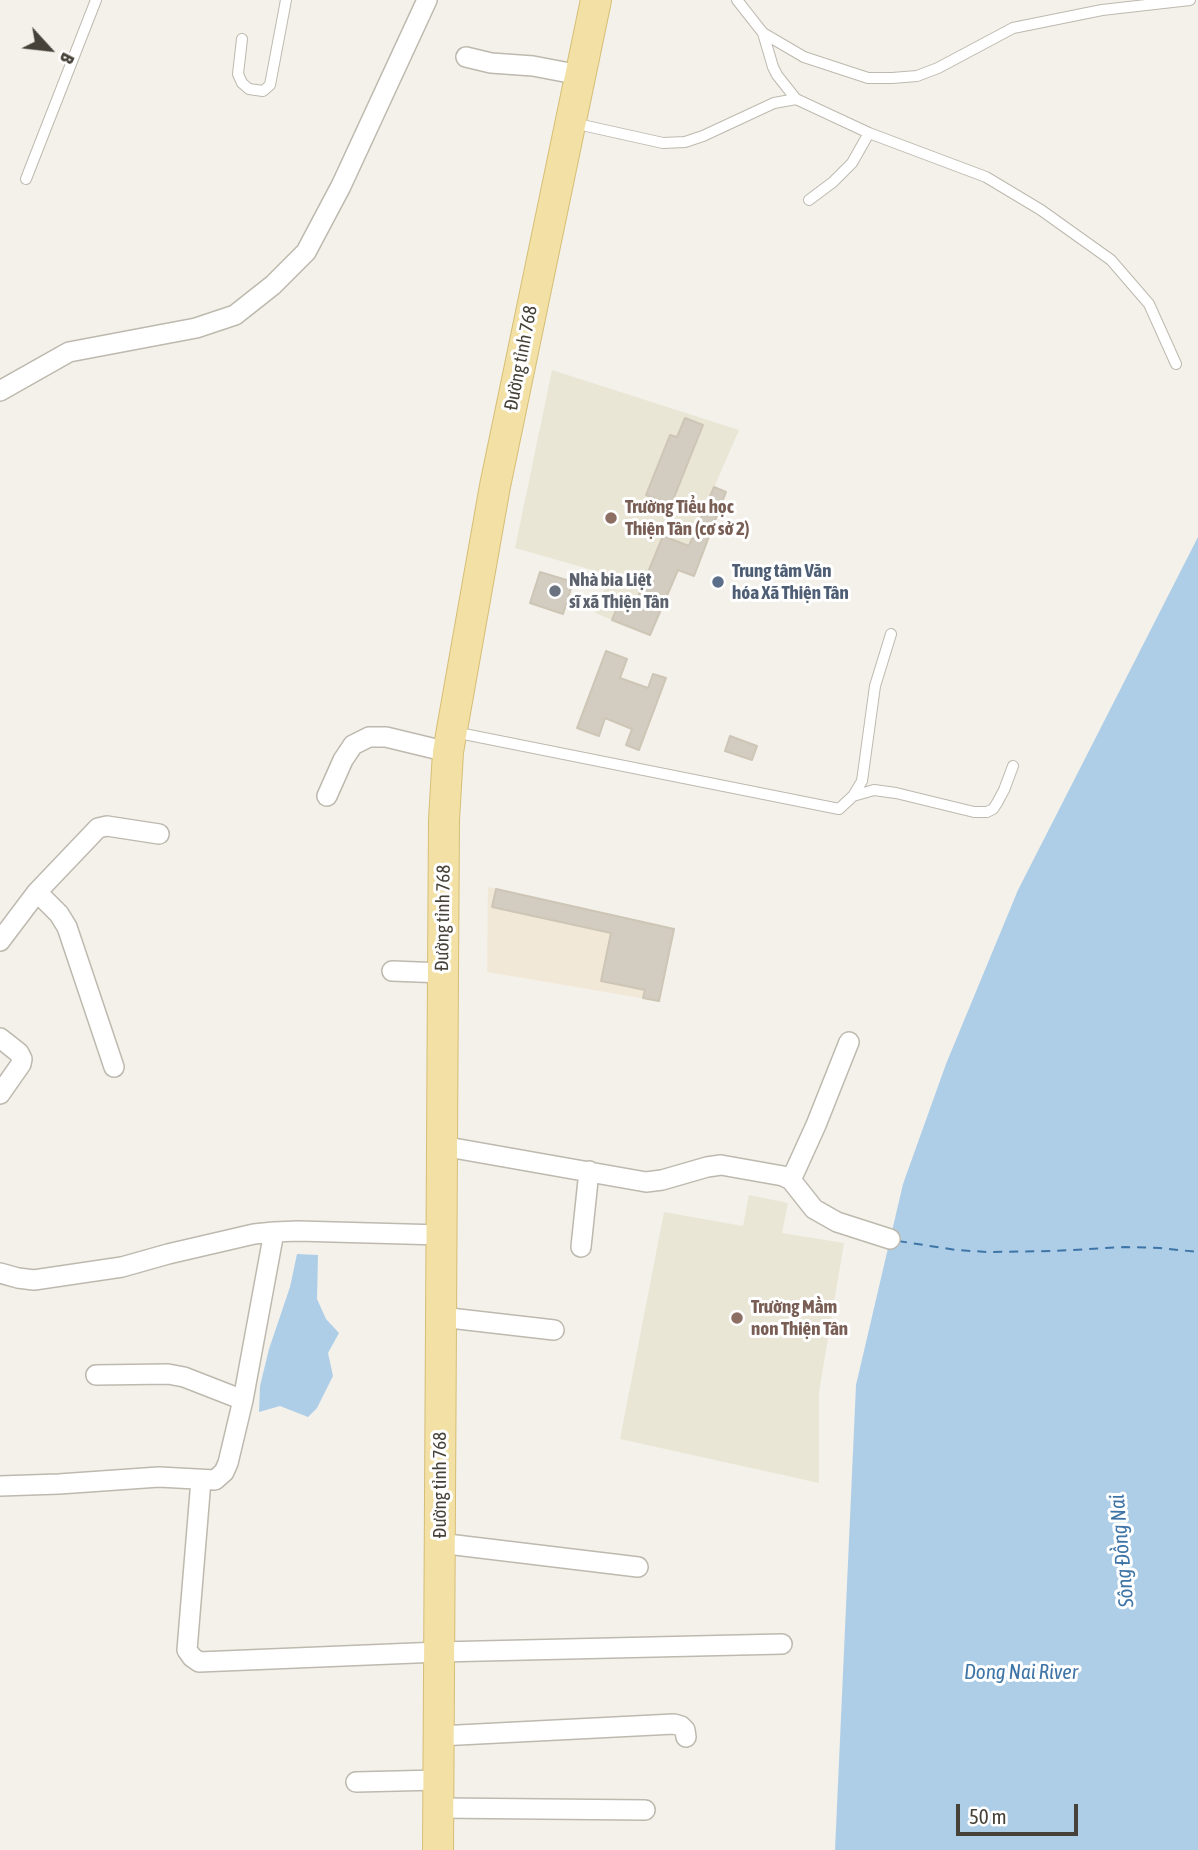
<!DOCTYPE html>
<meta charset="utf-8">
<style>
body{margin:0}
#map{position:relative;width:1198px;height:1850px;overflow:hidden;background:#f3f1ea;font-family:"Asap Condensed",sans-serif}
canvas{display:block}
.north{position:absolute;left:14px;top:14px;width:70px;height:70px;-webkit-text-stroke:5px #fff;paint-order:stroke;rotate:117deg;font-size:19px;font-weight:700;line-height:28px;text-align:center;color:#464239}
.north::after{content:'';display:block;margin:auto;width:24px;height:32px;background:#464239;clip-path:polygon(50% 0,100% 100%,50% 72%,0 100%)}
.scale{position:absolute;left:956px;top:1804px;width:122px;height:32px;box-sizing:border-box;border:4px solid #464239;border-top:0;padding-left:9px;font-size:21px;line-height:24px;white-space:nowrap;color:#464239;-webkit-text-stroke:5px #fff;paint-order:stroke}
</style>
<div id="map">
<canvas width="1198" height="1850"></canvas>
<div class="north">B</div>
<div class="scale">50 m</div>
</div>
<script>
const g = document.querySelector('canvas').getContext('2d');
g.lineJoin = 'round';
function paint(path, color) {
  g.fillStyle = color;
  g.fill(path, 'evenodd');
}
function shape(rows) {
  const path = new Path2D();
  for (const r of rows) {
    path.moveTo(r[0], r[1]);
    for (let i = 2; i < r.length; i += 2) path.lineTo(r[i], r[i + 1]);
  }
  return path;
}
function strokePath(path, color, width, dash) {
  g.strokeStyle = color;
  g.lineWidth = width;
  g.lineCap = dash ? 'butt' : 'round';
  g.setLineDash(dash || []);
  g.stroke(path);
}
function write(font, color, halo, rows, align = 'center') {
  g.font = font + ' "Asap Condensed",sans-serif';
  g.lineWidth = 6;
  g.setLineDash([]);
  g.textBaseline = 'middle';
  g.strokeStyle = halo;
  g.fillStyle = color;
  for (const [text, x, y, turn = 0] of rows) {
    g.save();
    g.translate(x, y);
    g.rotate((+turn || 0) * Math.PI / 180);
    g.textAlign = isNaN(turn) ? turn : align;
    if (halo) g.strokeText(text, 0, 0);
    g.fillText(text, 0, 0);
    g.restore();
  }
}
const commercial = shape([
 [488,887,674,929,659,1001,487,972]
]);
const education = shape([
 [552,370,739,430,650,635,595,613,610,575,515,548],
 [749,1195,788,1203,782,1233,844,1243,819,1392,819,1483,620,1439,664,1212,743,1226]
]);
const water = shape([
 [1198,537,1198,1850,835,1850,856,1385,903,1184,946,1064,1018,890],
 [297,1254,318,1255,317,1299,326,1319,339,1333,328,1353,333,1376,317,1408,308,1417,280,1406,259,1412,260,1386,269,1349,290,1287]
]);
const ferry = shape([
 [898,1241,956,1250,988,1252,1054,1251,1125,1247,1160,1248,1198,1252]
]);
const building = shape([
 [685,418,703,425,671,505,646,495,670,435,677,437,685,418],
 [714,487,726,492,694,576,678,570,650,635,612,620,618,605,632,611,663,536,689,546,714,487],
 [540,572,573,582,563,614,530,603,540,572],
 [606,651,627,659,620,678,648,688,653,674,666,678,639,750,626,745,632,729,605,718,599,736,577,728,606,651],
 [730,736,757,746,752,760,725,751,730,736],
 [496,889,674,929,659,1001,643,998,645,990,601,981,611,933,492,907,496,889]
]);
const service = shape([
 [737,0,763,33,804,57,868,78,892,78,917,76,938,68,1013,28,1102,10,1190,0],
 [763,33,773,67,777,75,796,99],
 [242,39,238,74,242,83,249,89,263,91,270,85,286,0],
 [573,123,663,143,685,142,703,136,774,103,796,99,869,133,986,177,1041,210,1111,260,1149,304,1176,364],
 [26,179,96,0],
 [809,200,833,182,852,163,869,133],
 [454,732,839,809,853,796,862,781,875,686,891,634],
 [853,796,874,790,896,793,974,812,987,812,993,809,997,803,1004,790,1013,766]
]);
const minor = shape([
 [466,57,491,63,533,66,580,75],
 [0,391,69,352,196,328,235,315,273,285,306,252,341,186,427,0],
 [327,796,343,760,353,745,369,737,386,737,448,752],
 [37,892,59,914,67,927,114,1067],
 [0,941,37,892,98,828,107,826,159,834],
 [392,971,443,973],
 [0,1038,19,1053,22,1059,21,1064,0,1094],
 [442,1146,646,1182,662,1180,707,1167,721,1165,783,1176,791,1180,814,1209,837,1222,890,1239],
 [791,1180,816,1125,849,1042],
 [581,1247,589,1171],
 [0,1273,18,1278,34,1280,122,1267,168,1254,254,1234,274,1232,298,1231,441,1235],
 [441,1317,554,1330],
 [96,1375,168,1374,184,1377,243,1400],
 [201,1480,187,1650,192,1657,199,1662,439,1652,782,1644],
 [0,1486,59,1484,159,1477,215,1480,224,1472,228,1463,243,1400,274,1232],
 [439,1543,638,1567],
 [439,1736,674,1724,681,1726,685,1730,686,1737],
 [356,1782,438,1780],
 [439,1808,645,1810]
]);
const primary = shape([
 [438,1850,443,973,444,820,448,752,495,486,596,0]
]);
const markers = [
 [611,518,7,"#8d6e63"],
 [718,582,7,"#5c6f8a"],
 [555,591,7,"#6b7280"],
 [737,1318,7,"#8d6e63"]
];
const streetNames = [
 ["Đường tỉnh 768",521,358,-79],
 ["Đường tỉnh 768",443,918,-89],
 ["Đường tỉnh 768",440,1485,-90]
];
const educationNames = [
 ["Trường Tiểu học",625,507],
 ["Thiện Tân (cơ sở 2)",625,529],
 ["Trường Mầm",751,1307],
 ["non Thiện Tân",751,1329]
];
const serviceNames = [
 ["Trung tâm Văn",732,571],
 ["hóa Xã Thiện Tân",732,593]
];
const worshipNames = [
 ["Nhà bia Liệt",569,580],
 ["sĩ xã Thiện Tân",569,602]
];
const waterNames = [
 ["Sông Đồng Nai",1122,1551,-95],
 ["Dong Nai River",1021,1672]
];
paint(commercial, '#f2e8d8');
paint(education, '#eae6d6');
paint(water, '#aecee8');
strokePath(ferry, '#3f75a6', 2, [9, 7]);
paint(building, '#d3cdc1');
strokePath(building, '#cdc5b5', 2);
strokePath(service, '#beb9ae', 12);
strokePath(minor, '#beb9ae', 22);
strokePath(primary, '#d6be76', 32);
strokePath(service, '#fff', 10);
strokePath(minor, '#fff', 19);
strokePath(primary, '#f3e0a4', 30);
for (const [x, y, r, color] of markers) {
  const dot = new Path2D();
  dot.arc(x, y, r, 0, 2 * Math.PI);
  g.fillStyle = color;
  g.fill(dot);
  strokePath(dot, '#fff', 2.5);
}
write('19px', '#464239', '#fff', streetNames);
write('bold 19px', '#785e54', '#fff', educationNames, 'left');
write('bold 19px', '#4e5e75', '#fff', serviceNames, 'left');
write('bold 19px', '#5b616d', '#fff', worshipNames, 'left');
write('italic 21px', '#3f75a6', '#fff', waterNames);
</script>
